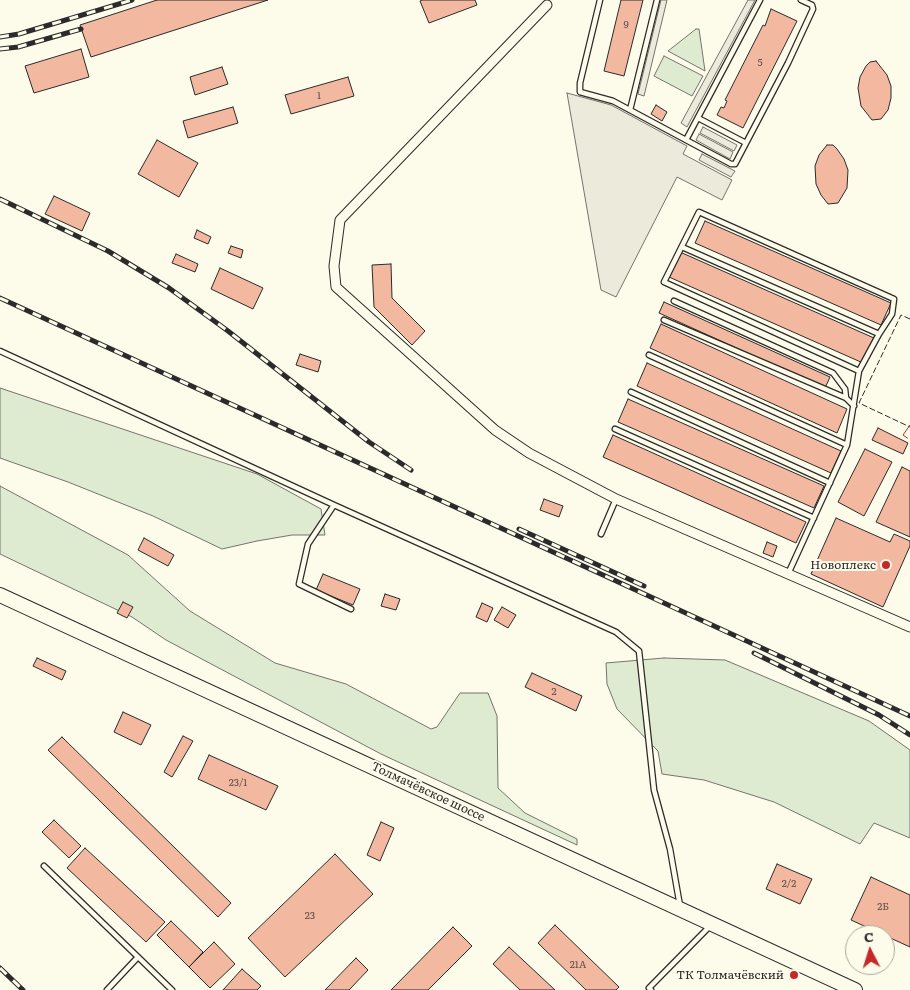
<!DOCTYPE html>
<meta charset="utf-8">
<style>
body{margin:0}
#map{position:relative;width:910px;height:990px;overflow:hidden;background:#fdfbea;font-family:Literata,serif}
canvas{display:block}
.north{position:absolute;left:845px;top:925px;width:50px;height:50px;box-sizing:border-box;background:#fdfbea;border:1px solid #a9a89e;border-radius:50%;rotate:355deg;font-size:14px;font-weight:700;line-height:20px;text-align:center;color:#2b2b2b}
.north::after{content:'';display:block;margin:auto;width:18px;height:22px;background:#c62828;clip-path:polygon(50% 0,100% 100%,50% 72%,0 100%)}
</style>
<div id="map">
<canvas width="910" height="990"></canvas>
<div class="north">С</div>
</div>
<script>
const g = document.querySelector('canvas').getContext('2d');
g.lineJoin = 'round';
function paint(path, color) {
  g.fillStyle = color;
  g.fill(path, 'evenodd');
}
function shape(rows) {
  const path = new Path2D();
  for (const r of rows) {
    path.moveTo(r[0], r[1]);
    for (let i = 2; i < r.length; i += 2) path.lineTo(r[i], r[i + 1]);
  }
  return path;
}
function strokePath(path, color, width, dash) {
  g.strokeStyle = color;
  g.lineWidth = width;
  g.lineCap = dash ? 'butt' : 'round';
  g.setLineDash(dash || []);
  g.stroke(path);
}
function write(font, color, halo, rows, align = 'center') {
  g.font = font + ' Literata,serif';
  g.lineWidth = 4;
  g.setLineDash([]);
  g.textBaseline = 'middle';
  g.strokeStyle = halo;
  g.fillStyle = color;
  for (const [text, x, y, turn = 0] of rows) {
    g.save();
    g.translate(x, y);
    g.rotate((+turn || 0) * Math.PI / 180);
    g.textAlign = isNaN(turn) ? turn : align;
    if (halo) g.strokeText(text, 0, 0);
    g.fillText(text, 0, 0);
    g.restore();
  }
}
const green = shape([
 [696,29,699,29,705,71,668,51,696,29],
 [664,56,703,76,692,96,654,76,664,56],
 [0,388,257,474,321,509,325,535,292,535,257,541,222,549,153,516,68,482,0,458,0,388],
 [0,486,128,555,190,611,275,663,346,684,431,729,437,727,460,693,488,693,497,716,498,788,525,813,577,839,577,845,381,754,166,640,132,617,0,554,0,486],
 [664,658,725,660,869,721,910,750,910,838,874,823,860,844,774,802,704,780,662,774,658,751,617,709,607,684,606,663,664,658]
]);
const parking = shape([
 [661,0,667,0,644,96,638,94,661,0],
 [748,0,755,0,687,127,681,123,748,0],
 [567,93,611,105,687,146,683,154,732,180,722,200,677,177,616,297,601,290,567,93],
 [703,127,737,145,734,151,700,133,703,127],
 [699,134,733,152,730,159,696,140,699,134],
 [702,154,735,171,731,177,699,160,702,154]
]);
const building = shape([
 [157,0,268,0,91,57,80,25,157,0],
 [422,0,475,0,477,5,429,23,420,1,422,0],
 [621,0,643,0,624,76,604,71,621,0],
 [771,9,797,21,743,128,717,115,721,107,724,108,727,101,725,100,763,25,765,26,771,9],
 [81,49,89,77,34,93,25,66,81,49],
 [876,61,887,75,891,86,891,98,888,110,881,119,872,120,861,106,858,88,860,77,866,66,870,62,876,61],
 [222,67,228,84,195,95,190,77,222,67],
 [348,77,354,96,291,114,285,95,348,77],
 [656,105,667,112,662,121,651,114,656,105],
 [233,107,238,123,188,138,183,121,233,107],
 [157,140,198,163,179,197,138,174,157,140],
 [827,145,833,145,837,149,844,159,848,170,847,188,838,203,828,204,821,195,816,184,815,166,819,155,827,145],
 [54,196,90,213,82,231,45,214,54,196],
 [705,221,891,303,881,325,695,243,705,221],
 [197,230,211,237,208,244,194,238,197,230],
 [231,246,243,250,241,258,228,253,231,246],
 [680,252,874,338,863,363,669,277,680,252],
 [176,254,198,264,195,272,172,263,176,254],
 [391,264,392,298,425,331,412,345,374,307,372,265,391,264],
 [220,268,263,288,253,309,211,289,220,268],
 [664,302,830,377,825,388,659,313,664,302],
 [661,324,847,409,837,433,650,348,661,324],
 [300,354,321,361,318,372,296,365,300,354],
 [647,363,841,451,831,473,637,386,647,363],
 [628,399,824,486,814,508,618,422,628,399],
 [878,428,908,443,903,454,872,440,878,428],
 [613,435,806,522,796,543,603,457,613,435],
 [865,449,892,462,864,516,838,502,865,449],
 [902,467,910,471,910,537,876,522,902,467],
 [544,499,563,506,559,517,540,510,544,499],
 [836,518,890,542,894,534,910,541,910,546,883,607,811,574,836,518],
 [144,538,174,555,168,566,138,550,144,538],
 [767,542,777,546,773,557,763,553,767,542],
 [323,574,360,589,353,605,316,590,323,574],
 [385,594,400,599,396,610,381,606,385,594],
 [123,602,133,607,127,618,117,613,123,602],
 [482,603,493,608,487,622,476,617,482,603],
 [502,607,516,615,508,628,494,620,502,607],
 [37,658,66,671,62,680,33,666,37,658],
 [532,673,582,696,576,711,525,687,532,673],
 [123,712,151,725,141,745,114,732,123,712],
 [183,736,193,741,172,777,164,772,183,736],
 [62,737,231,903,218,917,48,750,62,737],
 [209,755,278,786,266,810,198,779,209,755],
 [54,820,81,846,69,858,42,832,54,820],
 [381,822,394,828,380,861,367,855,381,822],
 [85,848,165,922,146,942,67,868,85,848],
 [335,854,373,894,285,977,248,938,335,854],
 [777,864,812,879,800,904,766,889,777,864],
 [871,877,910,895,910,947,851,920,871,877],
 [171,921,203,952,189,967,157,935,171,921],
 [555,925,619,987,616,990,586,990,538,943,555,925],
 [453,927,472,946,428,990,391,990,453,927],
 [214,942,235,964,210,988,189,967,214,942],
 [509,947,555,990,520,990,493,964,509,947],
 [356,958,368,970,349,990,325,990,356,958],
 [242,969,261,986,257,990,223,990,242,969]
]);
const service = shape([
 [600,0,580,83,580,92,613,101,731,164,735,164,788,63,813,9,812,5,801,0],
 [630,110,657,0],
 [698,118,746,143],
 [686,140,760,0],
 [682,247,879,334],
 [674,301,833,373,845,389,846,398,854,406],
 [664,320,846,398],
 [0,351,334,505,616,632,639,651,654,790,670,849,680,906],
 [649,355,847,445],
 [631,392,830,483],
 [615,429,814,518],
 [334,505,308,544,299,584,351,609],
 [601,534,616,499],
 [788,574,847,445,859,371,879,334,892,314,894,299,699,212,664,282,859,371],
 [44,866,138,957,107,990],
 [138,957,172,990],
 [651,990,649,988,711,925]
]);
const minor = shape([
 [547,5,340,220,334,266,336,287,495,430,529,453,616,499,910,627]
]);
const primary = shape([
 [0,595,855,990]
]);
const rail = shape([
 [0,37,19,34,132,0],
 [0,49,18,47,81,29],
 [0,199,108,251,169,288,228,331,369,442,411,470],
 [0,298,910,716],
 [519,529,644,586],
 [754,653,879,715,910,735],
 [0,968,23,990]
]);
const fence = shape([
 [910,319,901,315,859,403,910,427]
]);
const power = shape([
 [910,425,903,435,910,440]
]);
const markers = [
 [886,565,5,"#c62828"],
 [794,975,5,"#c62828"]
];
const numberNames = [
 ["9",626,25],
 ["5",760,63],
 ["1",319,96],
 ["2",554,692],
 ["23/1",238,783],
 ["2/2",789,884],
 ["2Б",883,907],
 ["23",310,916],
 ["21А",578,965]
];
const poiNames = [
 ["Новоплекс",876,565],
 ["ТК Толмачёвский",784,975]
];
const streetNames = [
 ["Толмачёвское шоссе",428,792,25]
];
paint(green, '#deebd1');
strokePath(green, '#74746e', 1);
paint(parking, '#eceadb');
strokePath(parking, '#74746e', 1);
paint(building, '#f2b8a0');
strokePath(building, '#2b2b2b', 1);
strokePath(service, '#2b2b2b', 7);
strokePath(minor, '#2b2b2b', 11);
strokePath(primary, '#2b2b2b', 16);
strokePath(service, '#fdfbea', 4.5);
strokePath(minor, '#fdfbea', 9);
strokePath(primary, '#fdfbea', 14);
strokePath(rail, '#2b2b2b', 5);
strokePath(rail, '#fdfbea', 3, [9]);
strokePath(fence, '#2b2b2b', 1, [6, 2.5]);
strokePath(power, '#c62828', 1, [18, 4, 2.5, 4]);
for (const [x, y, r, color] of markers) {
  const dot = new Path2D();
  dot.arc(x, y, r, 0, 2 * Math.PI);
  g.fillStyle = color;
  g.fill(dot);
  strokePath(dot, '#fdfbea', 2);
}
write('10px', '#5d4e48', null, numberNames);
write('12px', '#2b2b2b', '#fdfbea', poiNames, 'right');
write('12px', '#2b2b2b', '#fdfbea', streetNames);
</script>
